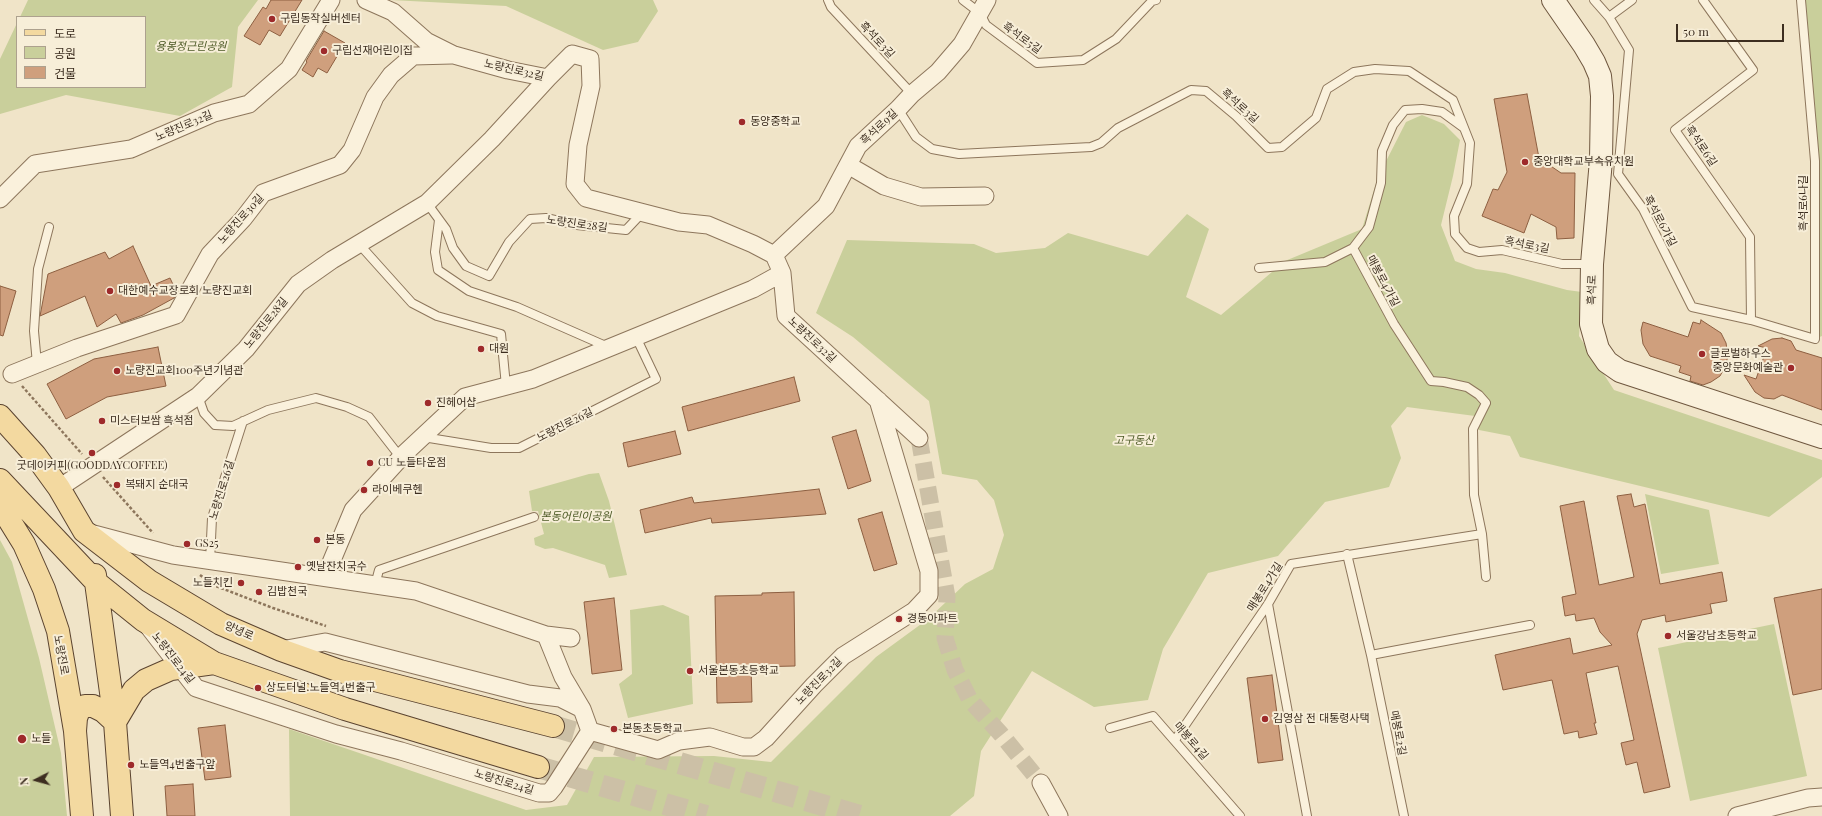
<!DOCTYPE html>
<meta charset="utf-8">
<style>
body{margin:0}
#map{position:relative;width:1822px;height:816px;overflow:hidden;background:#f0e4c8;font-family:"Playfair Display","Noto Sans KR",serif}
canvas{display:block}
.legend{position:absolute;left:16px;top:16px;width:130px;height:72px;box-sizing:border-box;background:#f7eed8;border:1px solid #ada18e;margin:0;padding:5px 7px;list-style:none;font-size:12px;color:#3d2e20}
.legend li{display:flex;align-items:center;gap:8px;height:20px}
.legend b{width:20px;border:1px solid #ada18e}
.north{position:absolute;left:16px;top:760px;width:40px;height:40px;-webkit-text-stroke:3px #f7eed8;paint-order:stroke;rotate:264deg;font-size:11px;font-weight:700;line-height:16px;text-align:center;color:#3d2e20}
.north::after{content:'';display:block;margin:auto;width:14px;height:18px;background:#3d2e20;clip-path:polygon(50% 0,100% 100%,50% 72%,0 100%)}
.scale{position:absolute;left:1676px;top:24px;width:108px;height:18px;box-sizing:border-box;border:2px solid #3d2e20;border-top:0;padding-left:5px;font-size:12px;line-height:14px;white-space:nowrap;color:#3d2e20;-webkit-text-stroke:3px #f7eed8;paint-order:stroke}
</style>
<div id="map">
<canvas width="1822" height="816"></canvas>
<ul class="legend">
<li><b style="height:5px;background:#f3d9a0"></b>도로</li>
<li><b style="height:11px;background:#c9cf9b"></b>공원</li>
<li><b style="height:11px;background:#cf9f7d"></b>건물</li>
</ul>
<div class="north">N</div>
<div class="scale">50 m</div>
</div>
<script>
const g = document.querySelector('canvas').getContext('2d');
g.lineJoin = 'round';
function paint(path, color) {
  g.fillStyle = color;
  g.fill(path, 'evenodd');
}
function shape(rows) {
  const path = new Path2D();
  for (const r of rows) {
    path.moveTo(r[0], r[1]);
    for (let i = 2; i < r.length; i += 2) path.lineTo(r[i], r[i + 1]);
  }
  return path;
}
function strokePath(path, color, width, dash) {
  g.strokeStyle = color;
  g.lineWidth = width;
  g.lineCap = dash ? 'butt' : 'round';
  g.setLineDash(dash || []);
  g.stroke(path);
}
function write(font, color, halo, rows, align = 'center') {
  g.font = font + ' "Playfair Display","Noto Sans KR",serif';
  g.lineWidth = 4;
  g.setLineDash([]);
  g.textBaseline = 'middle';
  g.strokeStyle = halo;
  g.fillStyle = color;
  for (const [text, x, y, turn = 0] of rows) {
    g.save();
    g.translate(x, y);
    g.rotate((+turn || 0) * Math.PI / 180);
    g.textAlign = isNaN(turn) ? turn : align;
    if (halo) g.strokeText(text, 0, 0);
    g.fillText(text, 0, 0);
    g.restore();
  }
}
const green = shape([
 [28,0,258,0,238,27,232,87,180,116,66,95,0,114,0,59,17,23,17,87,145,87,145,17,20,17],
 [391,0,653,0,658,11,638,42,603,50,506,6],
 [1801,0,1822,0,1822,336,1815,339,1815,161],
 [1422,115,1444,124,1460,140,1453,176,1441,225,1455,261,1476,269,1505,273,1567,290,1582,292,1579,336,1614,390,1822,460,1822,477,1769,517,1520,457,1510,436,1479,430,1475,416,1407,407,1391,426,1401,458,1389,487,1325,502,1278,556,1208,573,1163,649,1148,700,1094,707,1032,671,981,751,974,796,950,816,290,816,289,729,526,810,567,805,594,757,714,756,771,762,876,657,928,619,965,584,993,569,1004,535,994,500,977,480,942,474,929,401,853,337,816,313,847,240,974,244,996,253,1045,248,1068,233,1148,256,1187,214,1209,229,1186,297,1221,315,1285,261,1362,229,1378,177,1406,122],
 [599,473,609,501,627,575,609,578,605,565,553,548,545,549,535,545,534,538,544,534,538,511,532,511,529,491,589,474],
 [1645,494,1709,510,1719,564,1661,574],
 [0,540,12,562,39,658,61,753,67,816,0,816],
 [663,605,689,616,693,704,628,718,619,684,632,674,630,610],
 [1774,624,1807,776,1690,801,1658,648]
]);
const building = shape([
 [271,0,302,0,280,36,269,30,260,45,244,36,263,7,266,9,271,0],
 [324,31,345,43,327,73,318,68,313,77,302,70,307,62,306,61,324,31],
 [1527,94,1539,158,1561,173,1575,173,1574,238,1557,239,1556,227,1531,214,1524,233,1482,216,1493,189,1498,190,1507,172,1494,99,1527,94],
 [133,246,151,286,170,278,177,293,174,298,143,315,121,323,116,314,97,327,85,296,40,316,48,274,105,252,109,259,133,246],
 [0,286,16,291,3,336,0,335,0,286],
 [1701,320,1721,333,1726,343,1728,356,1725,367,1720,376,1711,382,1703,385,1690,381,1691,376,1679,372,1681,366,1650,356,1643,344,1641,330,1643,322,1688,337,1693,322,1700,324,1701,320],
 [1782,338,1791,341,1796,350,1822,358,1822,410,1782,395,1774,399,1764,398,1755,392,1744,375,1756,379,1767,348,1758,346,1772,339,1782,338],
 [158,347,166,386,107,397,66,419,47,384,94,359,158,347],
 [794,377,800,401,688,431,682,407,794,377],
 [856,430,871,481,848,489,832,437,856,430],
 [675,431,681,454,628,467,623,443,675,431],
 [819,489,826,514,712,523,711,518,645,533,640,510,692,497,694,503,819,489],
 [1631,494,1634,507,1645,504,1660,584,1722,572,1727,601,1710,604,1712,613,1666,622,1665,615,1642,620,1637,634,1670,787,1644,793,1637,762,1626,765,1621,743,1634,740,1618,666,1586,673,1596,723,1594,723,1597,734,1579,738,1578,731,1564,734,1552,680,1503,690,1495,655,1570,638,1573,654,1612,645,1600,632,1594,618,1576,621,1575,614,1565,616,1562,597,1576,594,1560,506,1584,501,1599,585,1634,577,1617,496,1631,494],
 [882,512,897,564,874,571,858,519,882,512],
 [1822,589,1822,689,1793,695,1774,598,1822,589],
 [794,592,795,666,751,667,752,702,717,703,715,596,762,595,762,593,794,592],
 [614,598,622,670,592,674,584,602,614,598],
 [1272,675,1283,760,1258,763,1247,678,1272,675],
 [225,725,231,777,205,780,198,728,225,725],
 [193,784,195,816,167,816,165,786,193,784]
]);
const streetTunnel = shape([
 [919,438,947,597,945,638,955,670,970,700,1000,733,1041,783]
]);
const primaryTunnel = shape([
 [553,726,860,816],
 [538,767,706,816]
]);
const path = shape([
 [22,386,82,454],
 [103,477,153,533],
 [200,575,213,585,273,608,326,626]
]);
const lane = shape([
 [828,0,831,7,912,94],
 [963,0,980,13,986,25,1037,63,1083,60,1116,39,1152,1,1156,0],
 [1594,0,1609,17,1629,50,1618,174,1643,209,1692,307,1751,320,1815,339,1815,161,1801,0],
 [1703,0,1753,70,1675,130,1750,237,1751,320],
 [1609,17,1632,0],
 [898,109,916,137,932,149,959,154,1091,147,1101,143,1118,128,1191,90,1206,91,1236,116,1268,148,1282,147,1316,118,1327,89,1354,72,1375,69,1409,71,1453,100,1470,143,1467,184,1454,216,1455,234,1467,248,1479,252,1502,250,1562,264,1591,264],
 [427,203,446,229,453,248,466,266,489,276,509,242,530,219,546,218,577,225,626,230,642,213],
 [439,220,435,252,438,270,469,291,517,307,608,347],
 [359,244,412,303,437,316,501,334,506,386],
 [1353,248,1394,324,1431,381,1444,382,1467,387,1479,395,1486,403,1473,429,1474,495,1482,534,1486,577],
 [1259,268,1325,262,1353,248,1369,227,1381,183,1382,151,1393,125,1405,110,1422,109,1442,112,1464,128],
 [37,364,34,331,38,269,49,227],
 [198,396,204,413,215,425,233,426,268,410,316,398,347,407,369,417,401,458],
 [423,437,491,448,519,448,656,379,636,337],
 [1347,554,1371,655,1404,816],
 [210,561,212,518,243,421],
 [375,585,379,570,534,517],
 [1268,604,1307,816],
 [1371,655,1530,625],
 [1110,728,1153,716,1240,816],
 [1175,740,1268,604,1291,564,1482,534]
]);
const street = shape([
 [366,0,393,12,426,41,454,55,508,70,548,78,572,54,590,59,591,86,578,145,575,184,586,198,679,222,708,225,753,244,774,255,782,273,786,316,919,438],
 [848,165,884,186,921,197,985,196],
 [0,199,35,164,131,149,214,113,249,104,289,69,331,0],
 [774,255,826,206,858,146,898,109,912,94,938,72,962,44,987,0],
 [12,374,77,348,176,315,210,254,243,219,263,193,340,165,352,150,375,97,391,75,413,56,452,55],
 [59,488,198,396,246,349,298,284,332,260,427,203,492,139,548,78],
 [90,533,173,555,416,591,546,635,571,638],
 [325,577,353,510,404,454,465,397,533,379,753,289,782,273],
 [148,626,196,688,336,734,401,751,539,793,549,793,554,787,590,731],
 [546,635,563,677,582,709],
 [281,650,325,642,528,694,560,698,582,709,590,731],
 [590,731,658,750,679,741,710,737,743,747,754,747,766,738,814,685,843,656,914,611,929,595,929,571,878,400],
 [1041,783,1059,816],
 [1737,816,1808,798,1822,797]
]);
const secondary = shape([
 [1553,0,1584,45,1594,62,1600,76,1602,96,1601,160,1592,264,1591,324,1598,349,1607,362,1620,371,1822,437]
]);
const primary = shape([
 [0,416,35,455,59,488,84,531,149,581,221,624,281,650,340,671,553,726],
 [0,480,97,583,143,620,214,663,345,709,538,767],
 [0,505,24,544,44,589,58,631,75,731,82,816],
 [95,575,115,722,122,816],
 [115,722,134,690,146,680,171,669,214,663],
 [75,731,76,718,79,710,85,706,93,706,103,711,115,722]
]);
const markers = [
 [272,19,4,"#9e2a2b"],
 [324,51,4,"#9e2a2b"],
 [742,122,4,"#9e2a2b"],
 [1525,162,4,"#9e2a2b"],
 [110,291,4,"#9e2a2b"],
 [481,349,4,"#9e2a2b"],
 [1702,354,4,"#9e2a2b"],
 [1791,368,4,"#9e2a2b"],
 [117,371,4,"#9e2a2b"],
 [428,403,4,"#9e2a2b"],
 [102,421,4,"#9e2a2b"],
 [92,453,4,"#9e2a2b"],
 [370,463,4,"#9e2a2b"],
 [117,485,4,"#9e2a2b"],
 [364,490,4,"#9e2a2b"],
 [317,540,4,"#9e2a2b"],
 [187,544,4,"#9e2a2b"],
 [298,567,4,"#9e2a2b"],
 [241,583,4,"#9e2a2b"],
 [259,592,4,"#9e2a2b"],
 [899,619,4,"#9e2a2b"],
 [1668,636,4,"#9e2a2b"],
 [690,671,4,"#9e2a2b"],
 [258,688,4,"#9e2a2b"],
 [1265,719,4,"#9e2a2b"],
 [614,729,4,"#9e2a2b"],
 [22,739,5,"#9e2a2b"],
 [131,765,4,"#9e2a2b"]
];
const poiNames = [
 ["구립동작실버센터",280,19],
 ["구립선재어린이집",332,51],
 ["동양중학교",750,122],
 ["중앙대학교부속유치원",1533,162],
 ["대한예수교장로회 노량진교회",118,291],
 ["대원",489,349],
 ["글로벌하우스",1710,354],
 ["중앙문화예술관",1783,368,"right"],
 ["노량진교회100주년기념관",125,371],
 ["진헤어샵",436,403],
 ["미스터보쌈 흑석점",110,421],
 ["CU 노들타운점",378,463],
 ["굿데이커피(GOODDAYCOFFEE)",92,466,"center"],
 ["복돼지 순대국",125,485],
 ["라이베쿠헨",372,490],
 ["본동",325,540],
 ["GS25",195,544],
 ["옛날잔치국수",306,567],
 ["노들치킨",233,583,"right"],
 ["김밥천국",267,592],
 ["경동아파트",907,619],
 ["서울강남초등학교",1676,636],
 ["서울본동초등학교",698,671],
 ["상도터널.노들역4번출구",266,688],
 ["김영삼 전 대통령사택",1273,719],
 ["본동초등학교",622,729],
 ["노들",31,739],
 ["노들역4번출구앞",139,765]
];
const streetNames = [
 ["흑석로5길",1022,38,36],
 ["흑석로3길",877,40,47],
 ["노량진로32길",514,70,13],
 ["흑석로3길",1240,106,42],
 ["노량진로32길",184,126,-23],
 ["흑석로9길",879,127,-43],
 ["흑석로6길",1701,146,56],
 ["흑석로6나길",1804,203,-90],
 ["노량진로30길",241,219,-48],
 ["흑석로6가길",1660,221,62],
 ["노량진로28길",577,224,8],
 ["흑석로3길",1527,245,11],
 ["매봉로4가길",1383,281,62],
 ["흑석로",1592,290,-88],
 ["노량진로28길",266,323,-51],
 ["노량진로32길",812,340,43],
 ["노량진로26길",565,425,-27],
 ["노량진로26길",222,490,-73],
 ["매봉로4가길",1265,587,-58],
 ["양녕로",239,631,23],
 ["노량진로",61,655,80],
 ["노량진로24길",173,658,52],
 ["노량진로32길",819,681,-46],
 ["매봉로2길",1398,733,79],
 ["매봉로4길",1191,741,49],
 ["노량진로24길",504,782,17]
];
const parkNames = [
 ["용봉정근린공원",191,47],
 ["고구동산",1134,441],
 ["본동어린이공원",576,517]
];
paint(green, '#c9cf9b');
paint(building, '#cf9f7d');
strokePath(building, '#8d5f41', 1);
strokePath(streetTunnel, '#ccc0a6', 17, [17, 8]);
strokePath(primaryTunnel, '#ccc0a6', 22, [22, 11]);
strokePath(lane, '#8d765c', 10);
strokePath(street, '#8d765c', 19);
strokePath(secondary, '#6f573f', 24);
strokePath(primary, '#5b4430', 24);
strokePath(path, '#8d765c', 2.5, [3, 2]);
strokePath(lane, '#faf1dc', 8);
strokePath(street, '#faf1dc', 17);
strokePath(secondary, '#faf1dc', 22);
strokePath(primary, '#f3d9a0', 22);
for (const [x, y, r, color] of markers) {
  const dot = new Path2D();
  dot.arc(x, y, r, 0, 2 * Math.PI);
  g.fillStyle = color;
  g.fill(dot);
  strokePath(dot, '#f7eed8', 1.5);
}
write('11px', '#3d2e20', '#f7eed8', poiNames, 'left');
write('11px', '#3d2e20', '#f7eed8', streetNames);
write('italic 11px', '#4d5a26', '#f7eed8', parkNames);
</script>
